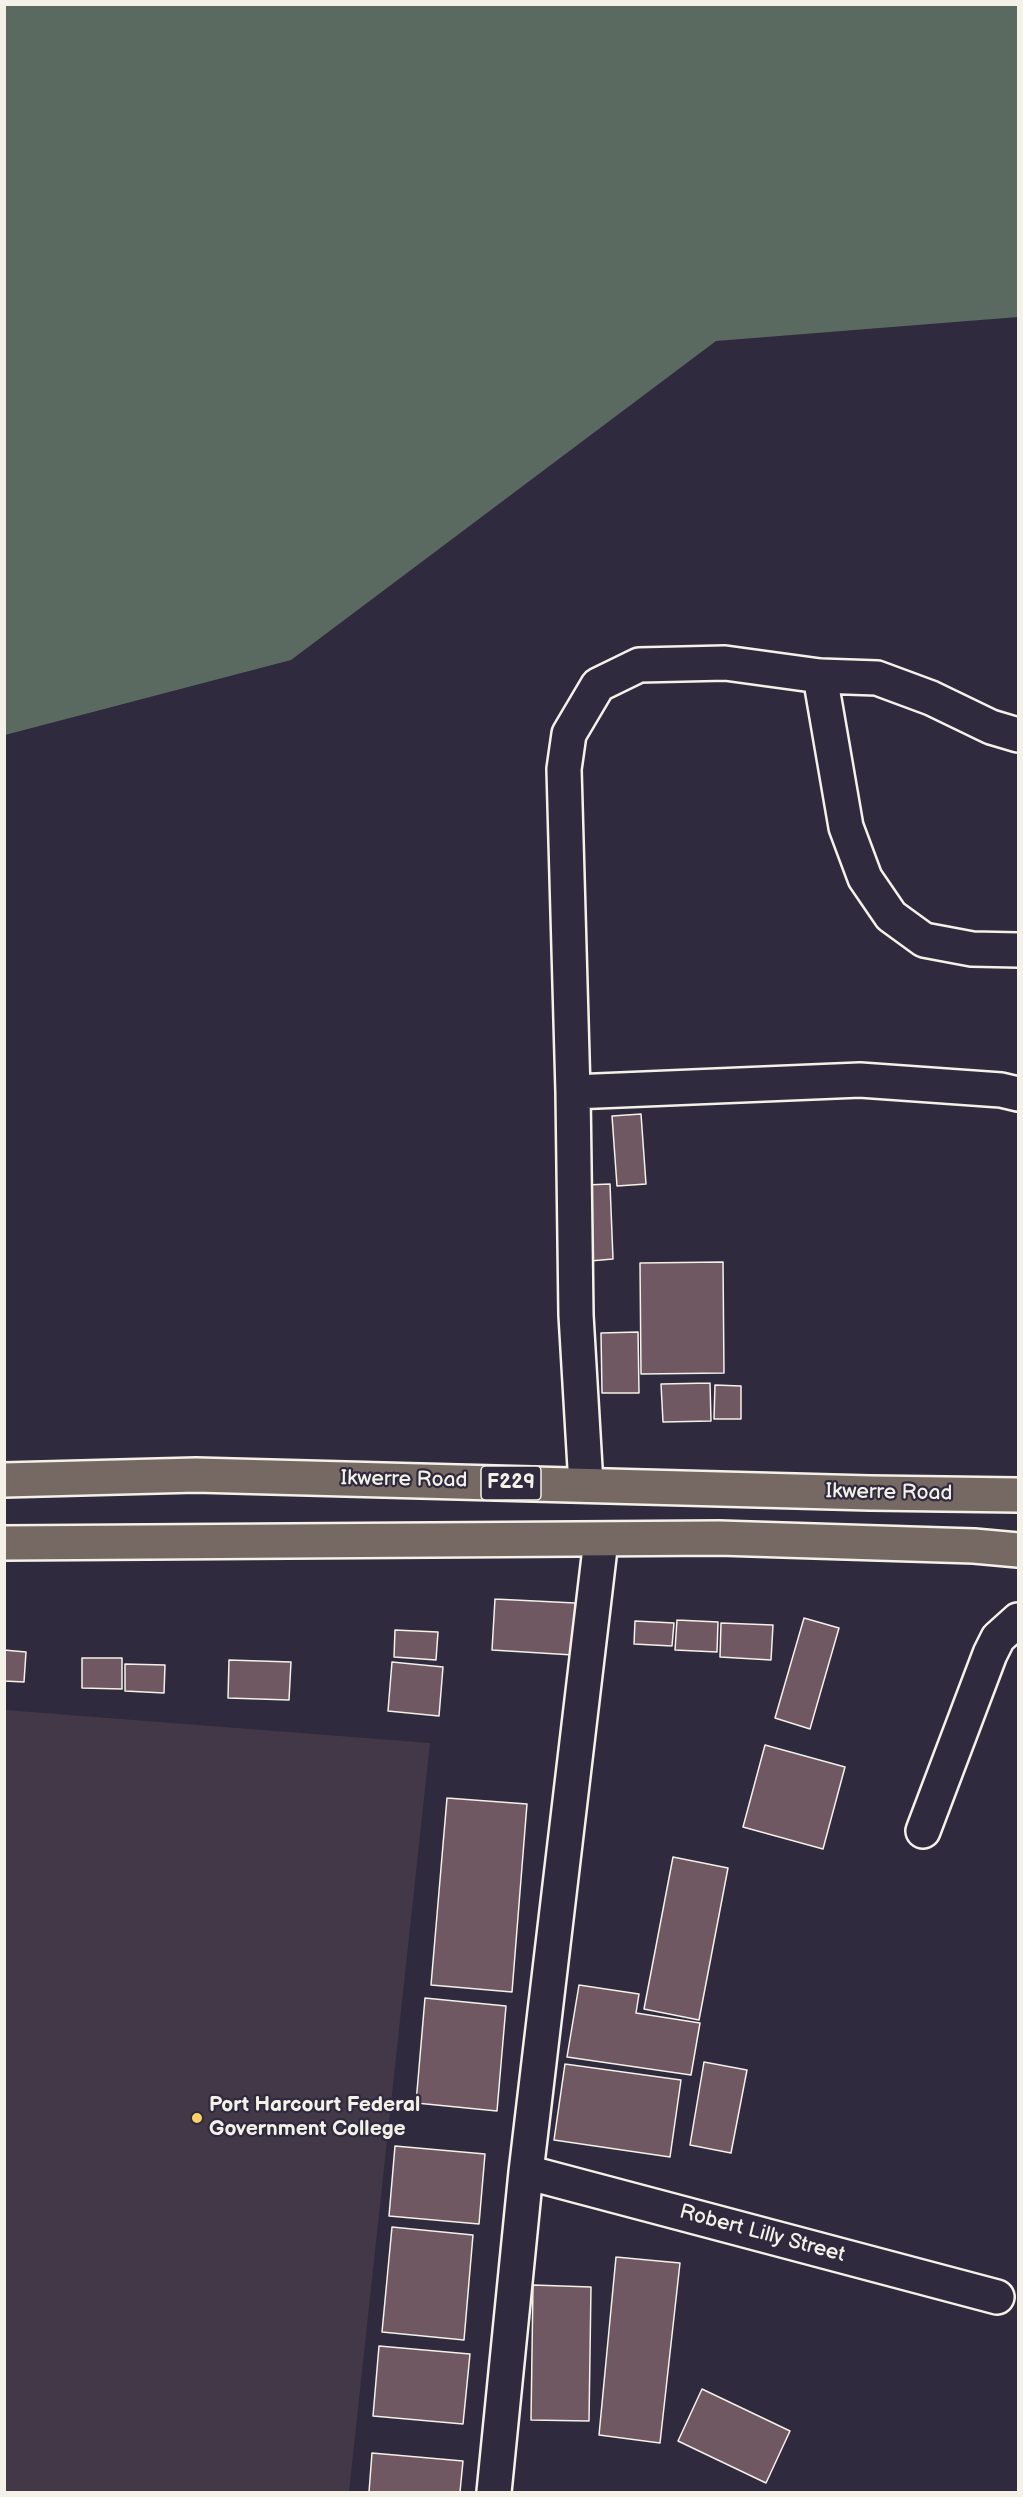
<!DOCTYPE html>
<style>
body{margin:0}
#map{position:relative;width:1023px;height:2497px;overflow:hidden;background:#2f2a3d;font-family:"Balsamiq Sans",sans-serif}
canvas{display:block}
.frame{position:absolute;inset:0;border:6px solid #f4f1e8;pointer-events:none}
</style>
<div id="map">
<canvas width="1023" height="2497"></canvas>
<div class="frame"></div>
</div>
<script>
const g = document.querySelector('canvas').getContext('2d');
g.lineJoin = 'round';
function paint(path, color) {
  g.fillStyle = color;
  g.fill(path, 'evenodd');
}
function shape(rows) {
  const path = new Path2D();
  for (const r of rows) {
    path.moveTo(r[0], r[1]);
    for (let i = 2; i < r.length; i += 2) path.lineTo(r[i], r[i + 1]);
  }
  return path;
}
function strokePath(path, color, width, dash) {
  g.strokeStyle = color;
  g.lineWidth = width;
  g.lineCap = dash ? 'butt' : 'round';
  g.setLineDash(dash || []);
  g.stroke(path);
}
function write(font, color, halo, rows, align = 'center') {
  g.font = font + ' "Balsamiq Sans",sans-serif';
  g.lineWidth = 4.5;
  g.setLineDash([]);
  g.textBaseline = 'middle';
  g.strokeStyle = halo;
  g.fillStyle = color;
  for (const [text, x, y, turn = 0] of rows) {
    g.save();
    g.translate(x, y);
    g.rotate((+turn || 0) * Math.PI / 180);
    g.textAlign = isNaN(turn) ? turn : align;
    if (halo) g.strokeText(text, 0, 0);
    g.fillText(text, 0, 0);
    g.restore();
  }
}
const built = shape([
 [5,1710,430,1743,349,2492,5,2492]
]);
const green = shape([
 [5,4,1018,5,1018,317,716,341,291,660,5,735]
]);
const building = shape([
 [641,1114,646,1184,617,1186,612,1116,641,1114],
 [610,1184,613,1259,590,1261,585,1185,610,1184],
 [723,1262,724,1373,641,1374,640,1263,723,1262],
 [638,1332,639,1393,602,1393,601,1333,638,1332],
 [710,1383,711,1421,663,1422,661,1384,710,1383],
 [715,1385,741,1386,741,1419,714,1419,715,1385],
 [495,1599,575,1603,573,1655,492,1650,495,1599],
 [804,1618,839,1628,810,1729,775,1718,804,1618],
 [677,1620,718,1622,717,1652,675,1650,677,1620],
 [635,1621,674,1623,672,1646,634,1644,635,1621],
 [721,1623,773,1625,771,1660,720,1657,721,1623],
 [395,1630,438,1632,436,1660,394,1657,395,1630],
 [4,1650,26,1652,24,1682,4,1681,4,1650],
 [82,1658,122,1658,122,1689,82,1688,82,1658],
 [229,1660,291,1662,289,1700,228,1698,229,1660],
 [392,1662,443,1667,439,1716,388,1711,392,1662],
 [125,1664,165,1665,164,1693,125,1691,125,1664],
 [765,1745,845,1767,823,1849,743,1827,765,1745],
 [447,1798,527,1804,512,1992,431,1985,447,1798],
 [673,1857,728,1868,699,2020,644,2009,673,1857],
 [579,1985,639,1994,636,2013,700,2023,691,2075,567,2057,579,1985],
 [425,1998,506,2006,497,2111,416,2103,425,1998],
 [704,2062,747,2070,731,2153,690,2145,704,2062],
 [565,2064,681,2080,670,2157,554,2140,565,2064],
 [395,2146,485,2154,479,2224,389,2216,395,2146],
 [392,2227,473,2235,464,2340,382,2332,392,2227],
 [616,2257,680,2263,660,2443,599,2435,616,2257],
 [533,2285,591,2287,589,2421,531,2420,533,2285],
 [379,2346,470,2354,463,2424,373,2416,379,2346],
 [702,2389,790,2431,766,2483,678,2441,702,2389],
 [372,2453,463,2461,460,2492,369,2492,372,2453]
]);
const minor = shape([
 [820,676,846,827,865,878,891,916,924,940,972,949,1018,950],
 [573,1092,860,1080,1001,1090,1018,1094],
 [586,1485,576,1315,573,1092,564,769,569,734,598,685,639,665,725,663,820,676,877,678,931,698,991,727,1018,735],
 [923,1831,990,1654,998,1638,1018,1620],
 [526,2172,997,2297],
 [494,2492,526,2172,601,1540]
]);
const major = shape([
 [4,1480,196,1475,870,1493,1018,1495],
 [4,1543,719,1538,974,1546,1018,1550]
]);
const markers = [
 [197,2118,6,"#ffd166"]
];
const shields = [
 [511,1483,60]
];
const shieldNames = [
 ["F229",511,1483]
];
const streetNames = [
 ["Ikwerre Road",404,1480,1],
 ["Ikwerre Road",889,1493,1],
 ["Robert Lilly Street",762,2234,15]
];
const poiNames = [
 ["Port Harcourt Federal",209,2106],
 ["Government College",209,2130]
];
paint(built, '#423848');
paint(green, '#5b6a61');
paint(building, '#705862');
strokePath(building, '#f4f1e8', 1.5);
strokePath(minor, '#f4f1e8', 38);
strokePath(major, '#f4f1e8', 38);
strokePath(minor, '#2f2a3d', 33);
strokePath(major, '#766964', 33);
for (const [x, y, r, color] of markers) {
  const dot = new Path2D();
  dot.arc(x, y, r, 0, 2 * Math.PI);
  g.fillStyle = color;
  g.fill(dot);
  strokePath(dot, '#2f2a3d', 2);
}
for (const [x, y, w] of shields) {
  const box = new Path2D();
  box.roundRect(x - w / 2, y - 17, w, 34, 4.5);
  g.fillStyle = '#2f2a3d';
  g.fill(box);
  strokePath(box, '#f4f1e8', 1.5);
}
write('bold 20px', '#f4f1e8', null, shieldNames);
write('21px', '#f4f1e8', '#2f2a3d', streetNames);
write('bold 21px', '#f4f1e8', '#2f2a3d', poiNames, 'left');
</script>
